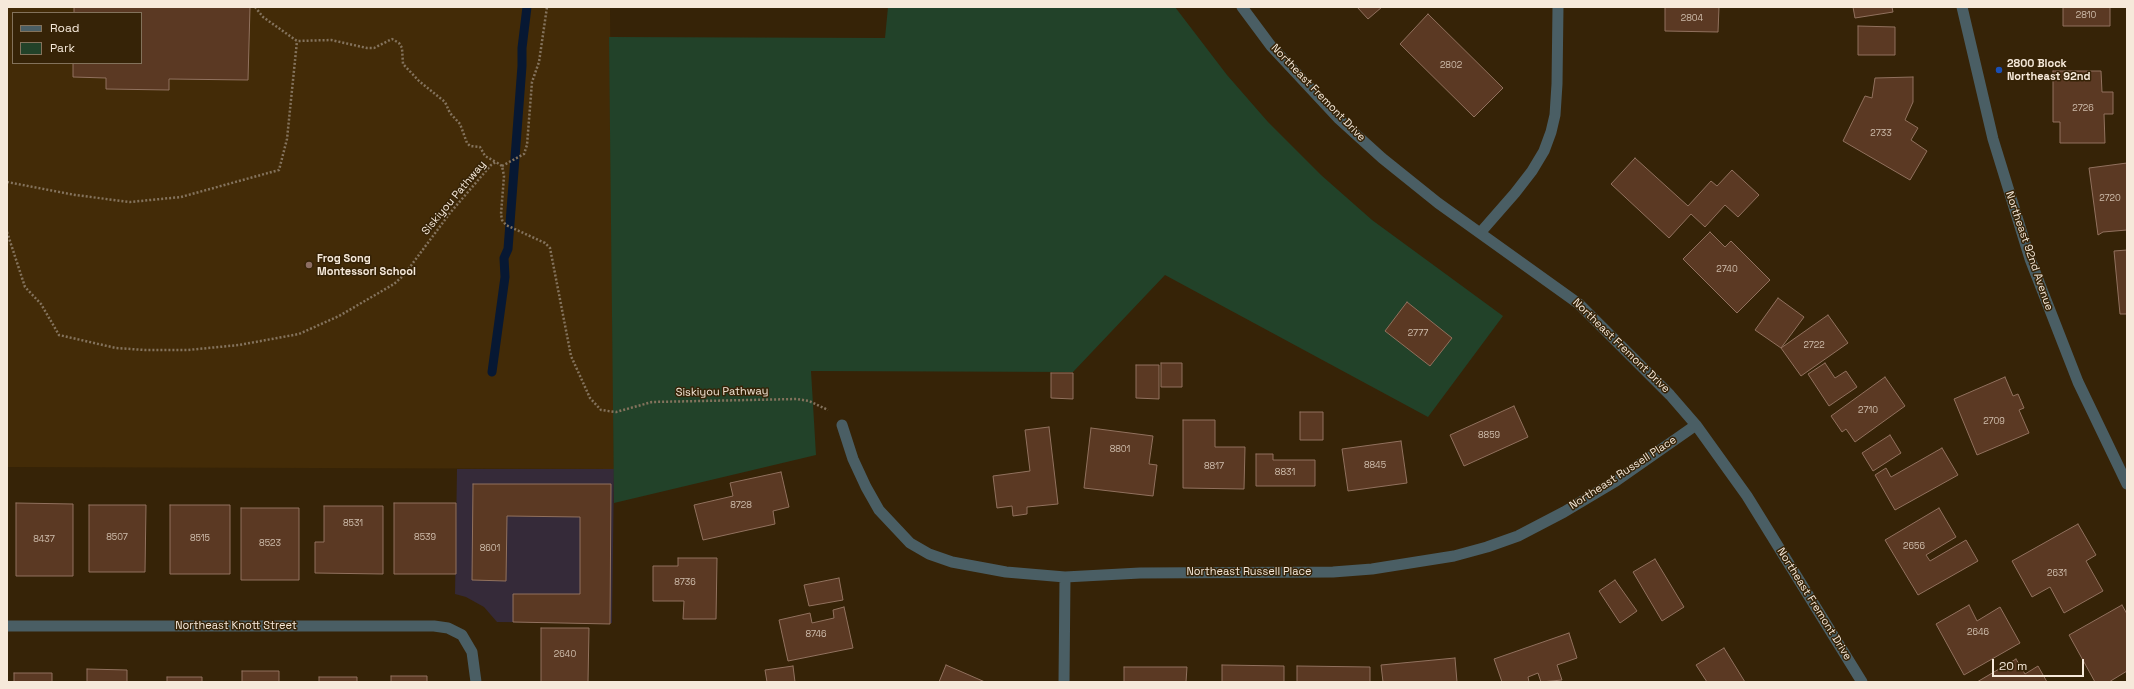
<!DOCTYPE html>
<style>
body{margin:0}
#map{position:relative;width:2134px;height:689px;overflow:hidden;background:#362307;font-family:"Space Grotesk",sans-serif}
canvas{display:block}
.frame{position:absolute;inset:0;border:8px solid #f6e9da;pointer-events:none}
.legend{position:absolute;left:12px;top:12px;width:130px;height:52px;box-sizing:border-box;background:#362307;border:1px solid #83725b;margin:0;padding:5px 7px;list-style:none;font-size:12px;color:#f6e9da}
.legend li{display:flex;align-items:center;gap:8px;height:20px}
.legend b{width:20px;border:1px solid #83725b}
.scale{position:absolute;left:1992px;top:659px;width:92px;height:18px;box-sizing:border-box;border:2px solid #f6e9da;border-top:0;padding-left:5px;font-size:12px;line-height:14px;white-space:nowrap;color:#f6e9da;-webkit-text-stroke:3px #362307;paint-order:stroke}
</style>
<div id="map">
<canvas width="2134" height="689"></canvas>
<div class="frame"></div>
<ul class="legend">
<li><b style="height:5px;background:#4a5e64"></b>Road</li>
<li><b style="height:11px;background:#224229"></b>Park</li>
</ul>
<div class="scale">20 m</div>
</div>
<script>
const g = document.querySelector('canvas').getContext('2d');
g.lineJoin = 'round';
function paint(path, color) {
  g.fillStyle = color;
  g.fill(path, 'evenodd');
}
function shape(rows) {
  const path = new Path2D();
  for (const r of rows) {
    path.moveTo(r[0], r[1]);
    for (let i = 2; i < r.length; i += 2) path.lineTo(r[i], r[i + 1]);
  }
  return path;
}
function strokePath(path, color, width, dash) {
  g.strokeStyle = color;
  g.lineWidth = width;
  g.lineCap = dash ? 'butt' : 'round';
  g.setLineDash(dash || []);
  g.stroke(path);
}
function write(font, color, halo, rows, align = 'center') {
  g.font = font + ' "Space Grotesk",sans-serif';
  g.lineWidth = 3;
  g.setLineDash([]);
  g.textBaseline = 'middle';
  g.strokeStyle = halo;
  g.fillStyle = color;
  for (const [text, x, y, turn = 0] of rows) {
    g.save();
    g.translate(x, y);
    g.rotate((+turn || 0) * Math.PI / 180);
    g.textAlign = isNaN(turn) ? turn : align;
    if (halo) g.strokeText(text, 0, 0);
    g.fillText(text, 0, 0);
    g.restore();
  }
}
const built = shape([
 [7,7,610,7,614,469,7,467],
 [13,13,141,13,141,63,13,63]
]);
const industrial = shape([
 [457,469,614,469,612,623,497,622,484,607,466,597,455,594]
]);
const green = shape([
 [888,7,1175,7,1227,75,1268,122,1321,175,1372,220,1503,316,1428,417,1165,275,1073,372,811,371,816,455,614,503,609,37,885,38]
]);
const stream = shape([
 [492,372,505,277,504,258,508,249,522,66,522,48,527,7]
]);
const building = shape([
 [74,7,250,7,248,80,169,79,169,90,106,89,106,78,73,77,73,63,141,63,141,13,74,13,74,7],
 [1357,7,1382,7,1368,19,1357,7],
 [1665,7,1719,7,1718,32,1665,31,1665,7],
 [1853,7,1892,7,1893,12,1855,18,1853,7],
 [2063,7,2110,7,2110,26,2063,26,2063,7],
 [1428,14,1503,88,1474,117,1400,44,1428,14],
 [1858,26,1895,27,1895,55,1858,55,1858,26],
 [2053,71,2101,71,2102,92,2113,92,2113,114,2104,114,2105,143,2060,143,2060,122,2053,122,2053,71],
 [1913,77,1913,102,1905,120,1918,128,1911,140,1927,151,1910,180,1843,141,1865,96,1872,98,1875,78,1913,77],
 [1635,158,1688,206,1711,181,1717,186,1732,170,1759,195,1738,217,1725,205,1705,227,1691,214,1669,238,1611,184,1635,158],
 [2127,163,2127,230,2103,232,2098,235,2089,168,2127,163],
 [1710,232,1725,247,1731,241,1770,280,1737,313,1683,259,1710,232],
 [2127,250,2127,314,2120,314,2114,251,2127,250],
 [1778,298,1804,317,1781,348,1755,330,1778,298],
 [1407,302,1452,338,1430,366,1385,331,1407,302],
 [1828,315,1848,343,1801,376,1781,348,1828,315],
 [1161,363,1182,363,1182,387,1161,387,1161,363],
 [1825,363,1835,378,1846,371,1857,387,1829,406,1808,374,1825,363],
 [1136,365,1159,365,1159,399,1136,398,1136,365],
 [1051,373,1073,373,1073,399,1051,398,1051,373],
 [1885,377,1905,406,1855,442,1846,429,1842,432,1831,416,1885,377],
 [2005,377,2013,396,2018,394,2024,408,2019,410,2029,433,1977,455,1954,399,2005,377],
 [1514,406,1528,437,1464,466,1450,435,1514,406],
 [1300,412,1323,412,1323,440,1300,440,1300,412],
 [1183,420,1215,420,1215,447,1245,447,1244,489,1183,488,1183,420],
 [1049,427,1058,504,1027,507,1027,514,1013,516,1012,506,997,508,993,476,1030,471,1025,430,1049,427],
 [1091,428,1153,436,1149,464,1157,465,1153,496,1084,488,1091,428],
 [1890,435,1901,453,1873,471,1862,453,1890,435],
 [1401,441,1407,483,1348,491,1342,449,1401,441],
 [1942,448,1958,475,1895,510,1875,475,1886,468,1891,477,1942,448],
 [1256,454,1273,454,1273,460,1315,460,1315,486,1256,486,1256,454],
 [781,472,789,507,773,511,775,524,703,540,694,505,733,496,730,483,781,472],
 [473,484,611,484,610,624,513,622,513,594,580,594,580,517,507,516,506,581,472,580,473,484],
 [16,503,73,504,73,576,16,576,16,503],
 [394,503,456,503,456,574,394,574,394,503],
 [89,505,146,505,145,572,89,572,89,505],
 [170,505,230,505,230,574,170,574,170,505],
 [324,506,383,506,383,574,315,573,315,542,324,542,324,506],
 [241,508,299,508,299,580,241,580,241,508],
 [1939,508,1956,537,1926,555,1930,561,1966,540,1978,561,1918,595,1885,540,1939,508],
 [2078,524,2096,555,2086,561,2103,591,2064,613,2050,587,2032,597,2012,561,2078,524],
 [678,558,717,558,716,619,683,619,684,601,653,601,653,566,678,566,678,558],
 [1655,559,1684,607,1662,621,1633,572,1655,559],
 [839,578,843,600,809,606,804,585,839,578],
 [1615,580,1637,611,1620,623,1599,591,1615,580],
 [1969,605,1977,621,2000,607,2020,643,1964,675,1936,624,1969,605],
 [2122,605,2127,614,2127,671,2109,682,2095,682,2069,635,2122,605],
 [844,607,853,648,788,661,779,620,810,613,812,623,834,618,833,610,844,607],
 [541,628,589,628,588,682,541,682,541,628],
 [1569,633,1577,658,1557,665,1562,680,1541,682,1538,673,1528,677,1529,682,1502,682,1494,659,1569,633],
 [1724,648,1745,682,1707,682,1696,665,1724,648],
 [1455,658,1457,682,1383,682,1381,665,1455,658],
 [2016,659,2025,674,2038,666,2047,682,1977,682,2016,659],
 [946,665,985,682,939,682,946,665],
 [1222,665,1284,666,1284,682,1222,682,1222,665],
 [793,666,795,682,767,682,765,670,793,666],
 [1297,666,1370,667,1370,682,1297,682,1297,666],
 [1124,667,1187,667,1186,682,1124,682,1124,667],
 [87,669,127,670,127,682,87,682,87,669],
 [242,671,279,671,279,682,242,682,242,671],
 [14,673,52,673,52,682,14,682,14,673],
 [391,676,427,676,427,682,391,682,391,676],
 [167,677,202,677,202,682,167,682,167,677],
 [319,677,357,677,357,682,319,682,319,677]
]);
const path = shape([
 [255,7,263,17,297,41,331,40,367,48,374,48,392,39,399,43,402,48,403,64,419,81,445,102,450,113,460,124,467,143,470,146,480,147,485,156,496,162],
 [502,166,524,154,527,145,532,82,539,62,547,7],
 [7,182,75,195,130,202,181,197,279,170,287,139,297,41],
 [7,232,25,287,41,304,59,335,116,348,145,350,188,350,239,345,299,334,339,316,394,284,404,275,450,213,491,165,496,162,502,166,504,176,501,214,502,220,506,225,545,243,550,248,571,356,590,398,601,410,616,412,652,402,797,399,809,401,828,410]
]);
const minor = shape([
 [1242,7,1271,46,1339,119,1382,158,1438,203,1579,304,1670,395,1696,425,1747,496,1862,682],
 [1480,233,1515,193,1532,171,1544,151,1551,132,1555,115,1557,84,1558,7],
 [842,425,853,459,866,487,879,510,910,543,929,554,952,562,1006,572,1065,577,1140,573,1333,572,1372,569,1454,556,1487,547,1518,536,1564,512,1616,481,1696,425],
 [7,626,434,626,448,628,462,635,472,652,476,682],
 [1064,682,1065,577]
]);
const tertiary = shape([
 [1962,7,1993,139,2030,259,2078,382,2127,484]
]);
const markers = [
 [1999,70,4,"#1a4fb4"],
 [309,265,4,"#8d6e63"]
];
const numberNames = [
 ["2810",2086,16],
 ["2804",1692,19],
 ["2802",1451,66],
 ["2726",2083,109],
 ["2733",1881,134],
 ["2720",2110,199],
 ["2740",1727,270],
 ["2777",1418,334],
 ["2722",1814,346],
 ["2710",1868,411],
 ["2709",1994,422],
 ["8859",1489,436],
 ["8801",1120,450],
 ["8845",1375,466],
 ["8817",1214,467],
 ["8831",1285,473],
 ["8728",741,506],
 ["8531",353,524],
 ["8507",117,538],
 ["8539",425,538],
 ["8515",200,539],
 ["8437",44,540],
 ["8523",270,544],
 ["2656",1914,547],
 ["8601",490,549],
 ["2631",2057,574],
 ["8736",685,583],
 ["2646",1978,633],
 ["8746",816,635],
 ["2640",565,655]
];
const poiNames = [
 ["2800 Block",2007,64],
 ["Northeast 92nd",2007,77],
 ["Frog Song",317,259],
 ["Montessori School",317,272]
];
const streetNames = [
 ["Northeast Fremont Drive",1318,93,46],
 ["Siskiyou Pathway",454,198,-50],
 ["Northeast 92nd Avenue",2029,251,71],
 ["Northeast Fremont Drive",1621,346,44],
 ["Siskiyou Pathway",722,392,-1],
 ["Northeast Russell Place",1623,473,-33],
 ["Northeast Russell Place",1249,572],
 ["Northeast Fremont Drive",1814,604,58],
 ["Northeast Knott Street",236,626]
];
paint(built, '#432b07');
paint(industrial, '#352a39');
paint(green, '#224229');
strokePath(stream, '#071833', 9);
paint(building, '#5b3923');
strokePath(building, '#91715e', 1);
strokePath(path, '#84735d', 2.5, [2, 2]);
strokePath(minor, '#4a5e64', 11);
strokePath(tertiary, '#4a5e64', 11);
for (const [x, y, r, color] of markers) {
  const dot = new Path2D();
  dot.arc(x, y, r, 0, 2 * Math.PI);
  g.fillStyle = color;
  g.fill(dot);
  strokePath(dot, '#362307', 1.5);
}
write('9px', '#cfbdac', null, numberNames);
write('bold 11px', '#f6e9da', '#362307', poiNames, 'left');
write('11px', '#f6e9da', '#362307', streetNames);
</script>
